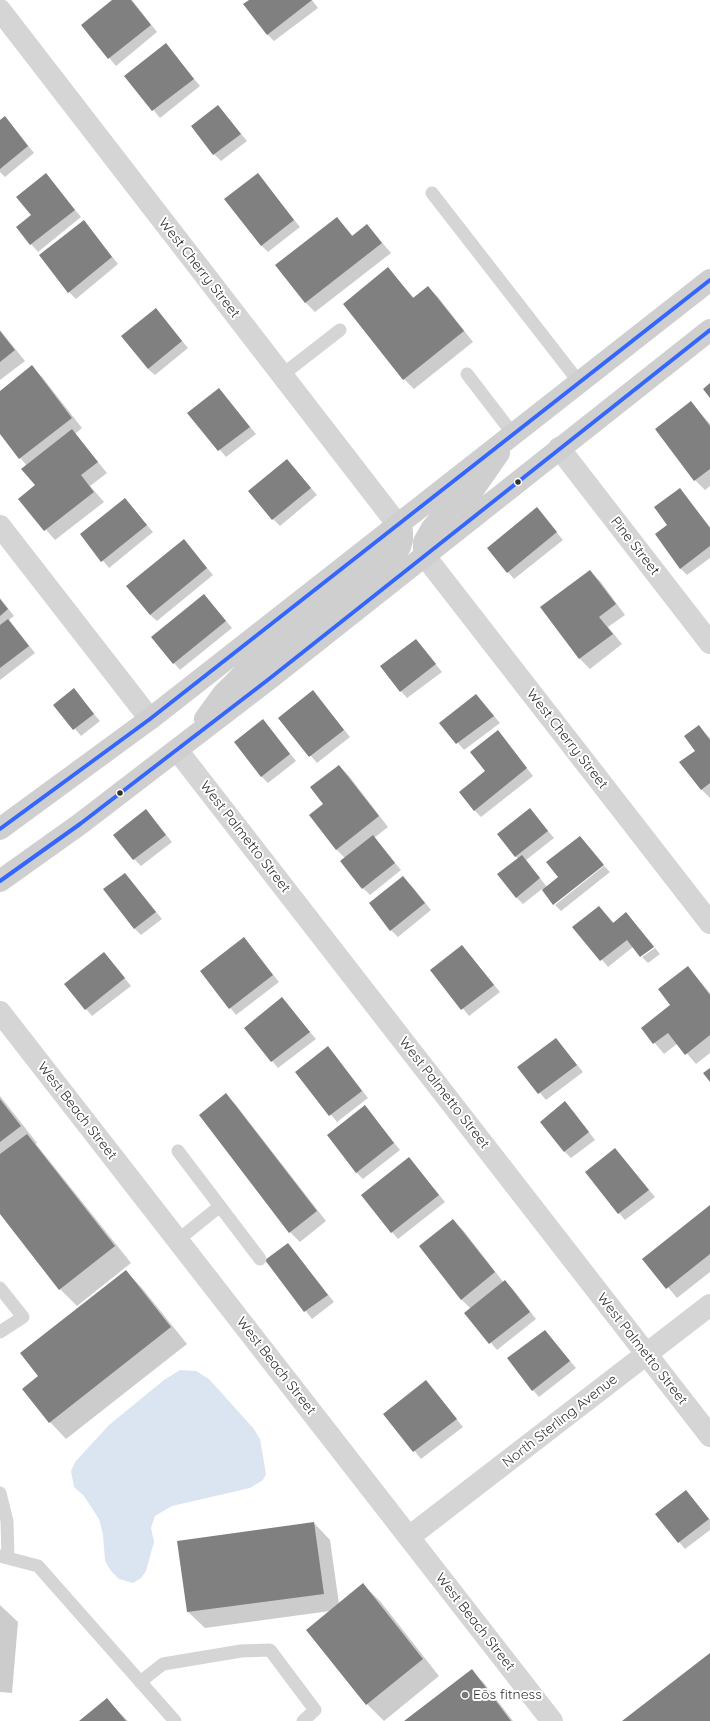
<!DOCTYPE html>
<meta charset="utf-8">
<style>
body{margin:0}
canvas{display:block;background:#fff}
</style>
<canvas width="710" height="1721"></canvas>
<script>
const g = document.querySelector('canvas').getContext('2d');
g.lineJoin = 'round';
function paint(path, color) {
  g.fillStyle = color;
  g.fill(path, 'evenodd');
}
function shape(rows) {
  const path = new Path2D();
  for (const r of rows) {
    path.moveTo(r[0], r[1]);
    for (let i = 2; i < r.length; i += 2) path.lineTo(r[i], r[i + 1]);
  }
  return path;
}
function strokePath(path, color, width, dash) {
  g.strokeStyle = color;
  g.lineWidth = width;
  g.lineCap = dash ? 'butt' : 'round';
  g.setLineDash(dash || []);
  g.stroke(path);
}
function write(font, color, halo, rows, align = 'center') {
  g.font = font + ' Quicksand,sans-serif';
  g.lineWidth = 4;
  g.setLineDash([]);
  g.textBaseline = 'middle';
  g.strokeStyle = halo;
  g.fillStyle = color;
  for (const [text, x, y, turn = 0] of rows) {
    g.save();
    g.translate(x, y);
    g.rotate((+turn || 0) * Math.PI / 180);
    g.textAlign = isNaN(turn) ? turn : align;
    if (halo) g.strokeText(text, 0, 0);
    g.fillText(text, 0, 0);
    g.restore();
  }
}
const water = shape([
 [180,1370,196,1371,209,1379,254,1429,260,1439,266,1474,263,1480,250,1488,172,1506,155,1516,151,1528,154,1542,146,1571,141,1578,133,1583,119,1579,111,1571,105,1561,103,1535,99,1519,84,1496,74,1487,71,1471,75,1462,109,1425,164,1380]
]);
const shadow = shape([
 [114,0,132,0,157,32,116,66,82,25],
 [251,0,312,0,318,8,274,41,267,34],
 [166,45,200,86,160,118,126,77],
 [218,106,247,141,221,161,214,154],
 [0,121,11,124,34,153,5,177,0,172],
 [46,175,81,217,38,252,17,228,32,216],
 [258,175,300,227,268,252,261,245],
 [337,218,353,236,367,225,391,253,315,312,305,302],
 [84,221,118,264,76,299,69,292],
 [388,269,414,298,428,287,438,297,473,342,414,389,404,379,344,304],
 [156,309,188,348,155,375,148,369],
 [0,330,25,361,0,380],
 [32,367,42,377,82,428,75,434,107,473,90,486,104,502,55,540,19,499,36,486,27,466,0,433,0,392],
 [219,389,256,434,226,457,189,413],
 [691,402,710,424,710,486,705,490,695,480],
 [287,460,317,495,280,526,273,519],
 [680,489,710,527,710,558,687,575,680,568,668,525],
 [131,507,153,532,109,568,81,534],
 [537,509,563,540,514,579,508,572],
 [184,540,213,575,157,621,150,615],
 [590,571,600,581,625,615,608,627,622,644,590,669,580,659,542,607],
 [204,595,232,628,180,670,174,663],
 [0,598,14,616,9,620,35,653,0,680],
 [422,647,442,672,407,698,401,691],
 [74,690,100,721,81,736,55,705],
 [313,691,350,737,317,763,279,719],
 [476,695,500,723,464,750,441,723],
 [263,720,296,761,268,783,261,776],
 [699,727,710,738,710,798,701,789,696,751],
 [504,739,533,776,481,817,475,811,487,771],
 [339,766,349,776,388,827,374,838,401,870,370,895,363,888,345,858,336,849,325,804],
 [530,809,554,838,526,860,547,887,560,877,580,837,603,864,554,903,542,889,523,904,516,897,518,859,498,834],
 [146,810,172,842,141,866,134,859],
 [604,866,610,872,561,911,555,905],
 [125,874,162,919,141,935,134,928],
 [410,884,431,910,398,937,391,930],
 [599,907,614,923,626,913,654,946,641,956,633,947,608,967,574,927],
 [244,938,279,982,236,1015,201,971],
 [462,946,500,992,469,1016,432,970],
 [655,948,660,954,648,963,642,957],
 [104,953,131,986,92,1016,86,1009],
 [688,967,710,993,710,1053,696,1064,678,1043,664,1054,642,1028,672,1005],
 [282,999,316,1039,278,1068,245,1028],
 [556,1039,583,1072,546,1100,519,1068],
 [334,1054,368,1098,337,1122,296,1072],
 [226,1095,236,1105,326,1221,300,1242,290,1232,201,1115],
 [0,1096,37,1143,36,1144,131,1263,77,1306,60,1289,0,1212],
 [365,1107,400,1150,363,1179,356,1172],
 [572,1110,595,1140,571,1158,564,1151],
 [621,1156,655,1197,625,1220,619,1213],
 [409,1158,445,1202,398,1239,392,1232],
 [710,1206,710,1272,677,1298,644,1259],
 [453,1220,463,1230,504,1283,505,1282,512,1288,536,1319,497,1350,466,1313,471,1309,461,1299],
 [288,1244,334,1302,312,1319,266,1261],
 [126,1271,142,1288,187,1344,66,1439,50,1422,23,1389,40,1376],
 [545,1331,576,1368,539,1397,533,1390],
 [426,1382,463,1427,421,1459,385,1414],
 [686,1491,710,1520,710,1530,685,1549,656,1514],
 [314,1523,330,1540,339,1604,363,1585,380,1601,439,1676,384,1721,367,1704,307,1630,330,1611,205,1628,188,1612],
 [0,1605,18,1622,12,1693,0,1692],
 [472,1671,484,1683,513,1721,406,1721],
 [107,1700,128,1721,81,1721]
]);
const building = shape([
 [112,0,131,0,151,25,108,59,81,25],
 [249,0,312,0,267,35,243,4],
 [166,43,194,79,152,111,124,76],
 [218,105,241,134,213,155,191,126],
 [5,116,28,146,0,169,0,120],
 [46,173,75,210,30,245,16,227,31,215,16,197],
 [258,173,294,220,261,246,224,199],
 [337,217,352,236,367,224,382,243,305,303,275,265],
 [84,220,112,257,68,293,39,255],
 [388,267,413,298,428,286,464,331,403,380,343,304],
 [156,308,182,341,148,369,121,336],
 [0,331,15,350,0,362],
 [32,365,72,418,19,459,0,434,0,391],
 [710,383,710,398,703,389],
 [219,388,250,427,218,451,187,413],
 [691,401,710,426,710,469,694,481,655,429],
 [72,429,98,462,81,475,94,492,44,531,18,499,35,485,21,469],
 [287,459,311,488,272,520,248,491],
 [680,488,710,528,710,546,680,569,655,534,667,525,654,507],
 [125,498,147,525,101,562,80,534],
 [537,507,557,532,507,573,487,548],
 [184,539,207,568,150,615,126,586],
 [590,570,616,604,599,617,613,634,579,659,540,607],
 [204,594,226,621,173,664,151,637],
 [0,599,8,609,0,616],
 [8,619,29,646,0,668,0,625],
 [416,639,436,664,400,692,380,666],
 [74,688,94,714,73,730,53,705],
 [313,690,344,730,309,757,278,718],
 [476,694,494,716,456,744,439,723],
 [263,719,290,754,261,777,234,742],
 [699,725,710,740,710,783,701,790,679,762,695,751,684,736],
 [498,730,527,768,474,811,459,792,485,771,470,752],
 [339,765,379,816,336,850,309,815,323,804,310,787],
 [530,808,548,831,515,857,497,834],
 [146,809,166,835,133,860,113,835],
 [373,835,395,863,362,889,340,861],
 [580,836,604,865,553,905,542,890,558,877,546,862],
 [522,855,540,878,516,898,497,874],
 [125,873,156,912,134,929,103,889],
 [403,876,425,903,390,931,369,903],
 [599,906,613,923,626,912,654,947,640,957,627,940,600,961,572,927],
 [244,937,273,975,229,1009,200,971],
 [462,945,494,985,461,1010,430,970],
 [104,952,125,978,85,1010,64,984],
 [688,966,710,995,710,1035,685,1055,668,1033,653,1044,641,1028,670,1005,658,989],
 [282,997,310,1032,271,1062,244,1028],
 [556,1038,577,1065,538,1094,517,1067],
 [328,1046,362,1091,329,1116,295,1072],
 [710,1068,710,1082,703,1073],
 [226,1093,317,1211,289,1233,199,1115],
 [0,1099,21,1126,0,1142],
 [565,1101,589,1132,564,1152,540,1122],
 [365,1105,394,1143,356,1173,327,1135],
 [27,1134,115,1246,59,1290,0,1214,0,1154],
 [615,1148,649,1190,618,1214,585,1172],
 [409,1157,439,1195,391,1233,361,1195],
 [710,1205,710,1254,666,1289,642,1259],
 [453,1219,495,1272,461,1300,419,1246],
 [288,1243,328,1295,304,1312,265,1260],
 [126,1270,171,1327,49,1423,22,1389,38,1376,20,1353],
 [505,1280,530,1312,489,1344,464,1313],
 [545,1330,570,1361,532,1391,507,1358],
 [426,1380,457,1419,413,1452,383,1414],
 [686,1490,709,1519,678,1543,655,1514],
 [314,1522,324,1594,187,1612,177,1541],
 [363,1583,423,1659,366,1705,306,1630],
 [710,1653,710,1721,622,1721],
 [472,1669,511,1721,404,1721],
 [107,1698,126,1721,79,1721]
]);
const lane = shape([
 [432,193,579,382],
 [467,374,513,434],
 [282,375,340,330],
 [178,1151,260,1259],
 [178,1240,220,1206],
 [0,1288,23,1317,0,1332],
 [0,1493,7,1521,8,1558],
 [0,1556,38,1566,175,1721],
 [140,1682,163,1664,241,1651,270,1650,315,1710,303,1721]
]);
const street = shape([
 [0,10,398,525],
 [559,448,710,643],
 [0,526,150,719],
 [424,555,710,923],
 [177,750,710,1436],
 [0,1012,552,1721],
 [409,1537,710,1305]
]);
const secondary = shape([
 [424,555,424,542,432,528,448,509,474,489,499,453],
 [205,719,223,694,243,674,394,555,400,547,402,540,402,531,398,525],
 [0,829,150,719,710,280],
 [0,881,80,824,269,679,710,330]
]);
const bus1 = shape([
 [0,829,150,719,710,280],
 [0,881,80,824,269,679,710,330]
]);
const markers = [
 [518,482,3.5,"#313131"],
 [120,793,3.5,"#313131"],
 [465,1695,4,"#797979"]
];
const streetNames = [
 ["West Cherry Street",199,268,52],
 ["Pine Street",635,546,52],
 ["West Cherry Street",567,739,52],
 ["West Palmetto Street",245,837,52],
 ["West Palmetto Street",444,1093,52],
 ["West Beach Street",77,1111,52],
 ["West Palmetto Street",642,1349,52],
 ["West Beach Street",276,1366,52],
 ["North Sterling Avenue",560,1421,-38],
 ["West Beach Street",475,1622,52]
];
const poiNames = [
 ["Eōs fitness",473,1695]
];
paint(water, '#dbe5f2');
paint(shadow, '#0003');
paint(building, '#808080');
strokePath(lane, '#d5d5d5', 13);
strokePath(street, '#d5d5d5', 22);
strokePath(secondary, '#cfcfcf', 22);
strokePath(bus1, '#36f', 4);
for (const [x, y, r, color] of markers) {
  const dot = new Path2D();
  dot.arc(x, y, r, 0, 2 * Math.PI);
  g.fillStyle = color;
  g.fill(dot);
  strokePath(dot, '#fff', 1.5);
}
write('14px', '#313131', '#fff', streetNames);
write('14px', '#313131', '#fff', poiNames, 'left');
</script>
